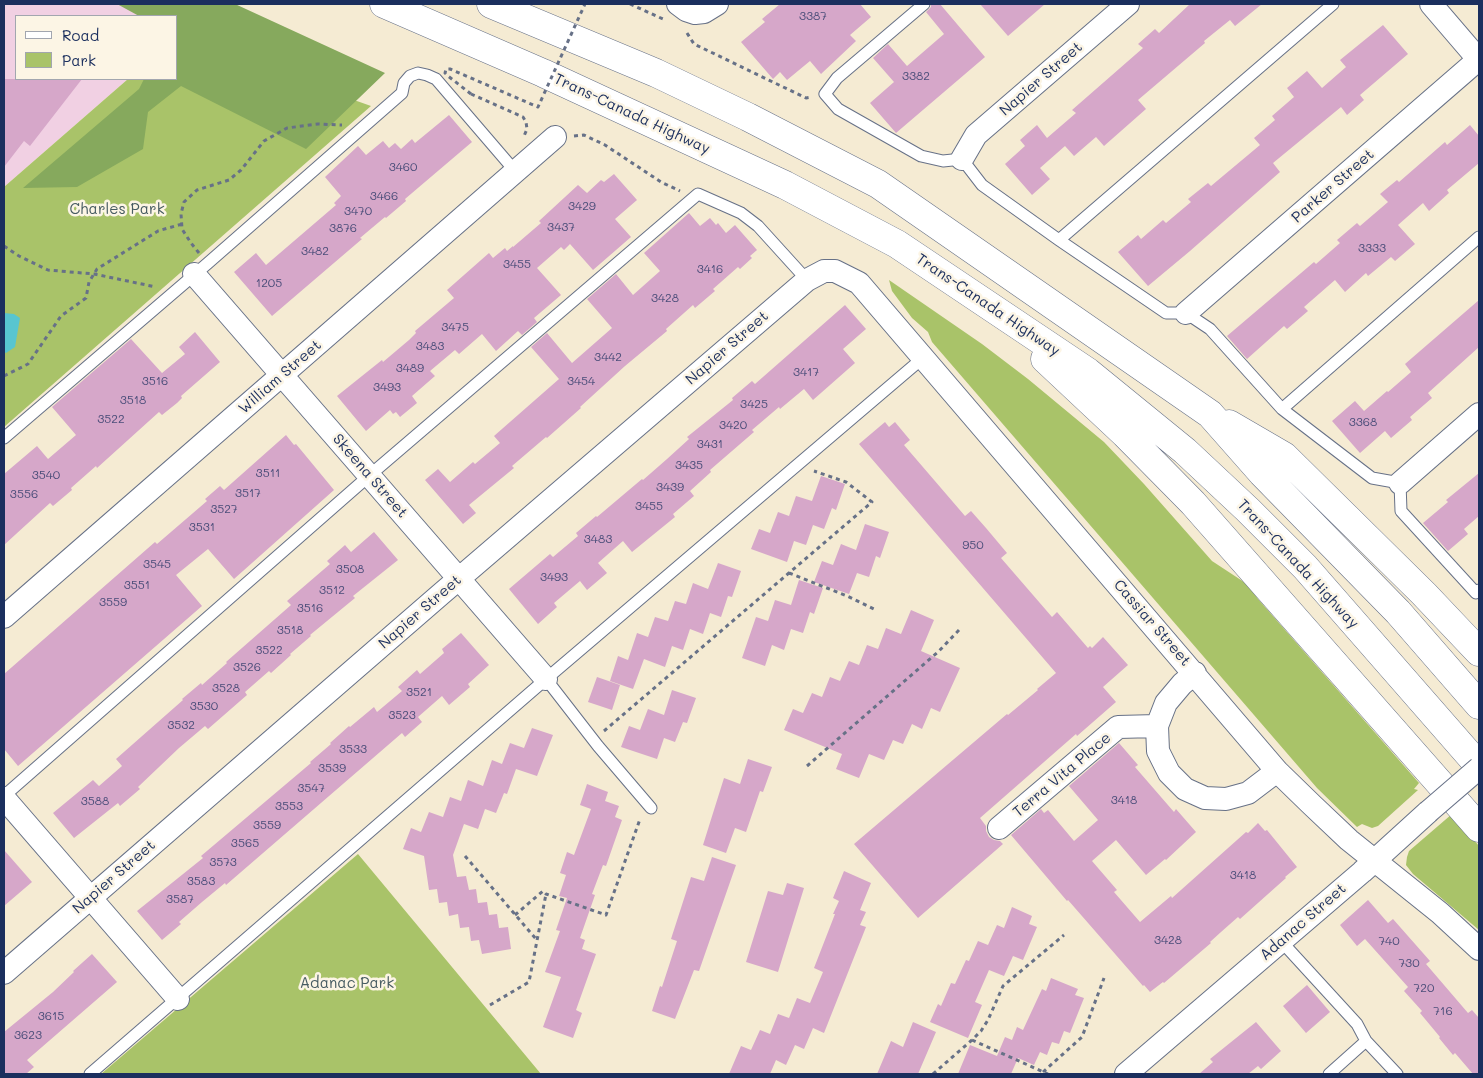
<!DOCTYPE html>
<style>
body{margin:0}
#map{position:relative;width:1483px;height:1078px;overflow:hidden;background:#f5ebd3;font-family:Mali,sans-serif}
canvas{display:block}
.frame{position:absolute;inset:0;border:5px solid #1b2f5e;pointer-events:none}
.legend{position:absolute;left:15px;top:15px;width:162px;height:65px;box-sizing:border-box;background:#fcf5e5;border:1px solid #a2a6af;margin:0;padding:6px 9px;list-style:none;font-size:15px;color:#1b2f5e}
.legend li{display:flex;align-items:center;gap:10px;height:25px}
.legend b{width:25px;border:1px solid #a2a6af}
</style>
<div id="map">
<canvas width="1483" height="1078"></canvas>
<div class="frame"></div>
<ul class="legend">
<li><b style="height:6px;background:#fff"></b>Road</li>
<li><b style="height:14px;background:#a9c369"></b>Park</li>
</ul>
</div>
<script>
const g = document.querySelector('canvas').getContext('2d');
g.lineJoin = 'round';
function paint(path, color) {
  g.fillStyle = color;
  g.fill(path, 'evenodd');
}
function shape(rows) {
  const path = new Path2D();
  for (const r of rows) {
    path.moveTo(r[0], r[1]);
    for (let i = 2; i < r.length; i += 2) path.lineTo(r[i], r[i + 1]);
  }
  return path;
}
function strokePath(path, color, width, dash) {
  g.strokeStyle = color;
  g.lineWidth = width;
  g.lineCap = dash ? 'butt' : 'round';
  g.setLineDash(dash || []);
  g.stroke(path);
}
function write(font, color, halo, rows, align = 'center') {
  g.font = font + ' Mali,sans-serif';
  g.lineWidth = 5;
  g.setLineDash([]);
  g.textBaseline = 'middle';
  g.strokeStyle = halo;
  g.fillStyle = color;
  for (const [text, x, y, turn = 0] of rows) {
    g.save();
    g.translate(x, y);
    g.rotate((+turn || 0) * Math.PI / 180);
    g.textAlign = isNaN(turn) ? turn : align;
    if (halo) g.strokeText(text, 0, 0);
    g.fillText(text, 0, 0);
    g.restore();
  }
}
const built = shape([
 [4,4,118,4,140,16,16,16,16,79,128,79,4,187]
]);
const green = shape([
 [176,37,371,106,4,427,4,187,128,79,176,79],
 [889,280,982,344,1028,379,1104,442,1144,484,1212,561,1247,584,1258,599,1419,783,1414,789,1418,790,1378,826,1372,828,1362,824,1357,827,1317,788,932,342,928,332,912,318,892,291],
 [1452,814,1479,846,1479,930,1413,874,1406,865,1407,857,1409,851],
 [358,854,541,1074,101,1074]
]);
const forest = shape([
 [117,4,235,4,385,73,306,149,181,86,148,112,143,149,77,187,23,188,139,89,144,79,176,79,176,16,139,16]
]);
const water = shape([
 [4,313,14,314,20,318,15,347,6,353,4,352]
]);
const building = shape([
 [780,4,860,4,871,17,850,35,856,41,821,74,810,61,787,80,780,72,773,79,741,42,765,22,762,19],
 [931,4,940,4,985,57,896,133,870,103,894,82,873,58,888,44,907,66,944,34,926,12,931,7],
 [980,4,1045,4,1008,36],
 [1190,4,1262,4,1235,26,1230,20,1204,41,1205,43,1138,100,1146,109,1104,146,1096,137,1074,156,1065,146,1040,168,1050,179,1032,195,1005,164,1025,146,1020,140,1037,125,1047,138,1076,113,1072,110,1143,48,1138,44,1155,29,1159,33],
 [1383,25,1408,54,1360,95,1364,100,1347,115,1341,107,1273,163,1280,172,1190,251,1148,286,1118,252,1138,235,1141,239,1163,220,1166,223,1191,202,1188,199,1208,183,1211,186,1260,145,1254,138,1275,120,1272,116,1294,97,1287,88,1307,71,1322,88,1346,67,1340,60],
 [4,79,82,79,30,146,24,141,4,167],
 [449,115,472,142,405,199,406,201,386,218,385,217,360,238,362,239,272,316,234,272,256,253,266,265,336,205,334,203,341,196,325,177,358,146,366,155,383,141,389,148,395,143,401,149,412,139,415,143],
 [1470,125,1479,136,1479,163,1447,190,1449,193,1429,211,1423,203,1398,225,1415,244,1395,261,1391,257,1368,276,1366,273,1345,292,1335,280,1304,307,1308,311,1287,329,1284,326,1247,359,1227,336,1314,262,1316,264,1340,243,1337,240,1357,223,1360,226,1388,202,1380,194,1397,180,1399,182,1445,142,1447,145],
 [614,174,637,200,615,219,631,237,593,270,570,244,564,250,561,247,537,268,561,295,534,318,537,322,522,335,518,331,496,351,482,334,459,354,455,350,430,371,435,376,412,396,417,403,400,417,396,412,393,414,390,410,366,431,337,396,382,360,383,362,409,340,416,333,415,331,454,298,447,290,489,253,493,258,505,248,507,251,513,246,513,247,541,223,539,221,578,185,587,193,601,180,604,182],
 [689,213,700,226,710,218,716,225,718,223,726,233,735,225,757,250,750,256,752,258,740,269,738,267,713,289,715,291,695,308,693,305,666,329,667,331,625,366,580,407,581,408,547,438,546,437,512,466,514,468,469,505,476,513,463,524,425,480,438,469,450,482,473,462,475,464,500,443,494,436,559,379,531,347,547,333,572,363,612,328,587,299,616,274,633,295,660,271,644,253],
 [1479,300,1479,347,1428,393,1432,398,1410,417,1412,420,1391,438,1385,431,1360,453,1332,421,1355,401,1364,411,1387,391,1388,392,1411,372,1405,364],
 [845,305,866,329,843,349,855,363,813,400,804,389,780,409,779,407,752,430,754,432,710,470,711,472,690,491,694,496,673,514,675,517,632,552,623,541,598,563,607,573,587,590,580,581,554,603,557,607,538,624,509,589,550,554,553,557,578,536,576,533,596,516,597,517,642,479,643,480,667,459,689,439,687,437,733,400,732,398,752,381,755,384],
 [195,332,220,362,181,396,182,398,177,403,162,415,159,412,97,468,96,466,71,488,72,490,53,506,50,503,4,545,4,474,37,446,48,459,76,435,52,407,131,339,162,373,185,354,179,347],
 [885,422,889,427,895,422,910,440,904,445,965,516,971,511,986,528,1007,553,1001,558,1052,617,1057,612,1088,648,1090,646,1092,648,1103,637,1128,665,1103,687,1116,702,1077,736,1076,734,980,818,986,826,986,831,989,837,994,840,1000,841,1003,844,918,918,854,844,1007,714,1008,715,1038,690,1037,689,1056,673,859,444],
 [286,435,294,445,296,444,334,490,234,579,208,549,176,575,202,606,18,766,4,749,4,674,155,542,157,544,207,501,205,499,220,486,224,490],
 [1479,473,1479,516,1464,529,1468,534,1448,551,1423,523,1448,502,1446,500],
 [821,476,845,484,836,510,832,508,824,529,813,525,806,545,794,541,787,562,751,549,759,529,770,533,778,512,789,516,796,496,812,501],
 [865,524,889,532,880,558,876,556,869,577,857,573,849,594,814,582,822,561,833,565,841,544,856,550],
 [374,532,398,560,353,596,355,598,310,635,311,636,290,654,291,655,271,673,269,671,245,692,247,695,208,729,205,726,179,748,138,787,140,789,120,806,118,803,74,838,53,813,93,780,99,786,122,766,116,759,183,700,182,699,201,683,202,685,227,663,226,662,291,605,287,601,330,564,327,561,345,545,351,552],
 [718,563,741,571,732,597,728,596,721,617,710,613,703,634,690,629,683,650,672,646,665,667,644,659,633,689,610,681,618,656,628,660,637,633,648,637,655,617,668,621,675,601,686,604,693,583,708,589],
 [799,580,823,588,814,614,810,612,803,633,791,629,784,650,772,645,765,666,742,658,756,617,768,621,775,600,791,605],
 [911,610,934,620,921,651,960,668,940,712,931,708,922,729,912,724,903,744,893,740,884,760,869,754,859,778,836,769,842,754,784,730,793,709,803,713,812,693,822,697,830,677,840,681,849,661,859,665,867,645,878,649,886,628,901,634],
 [461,633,489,665,468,684,470,687,449,705,442,696,418,717,422,722,405,737,402,733,226,885,225,883,202,902,179,922,181,924,162,940,137,911,203,858,201,856,311,763,310,762,331,744,330,743,349,726,350,727,374,707,377,712,402,691,398,687,417,670,420,674,444,653,442,649],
 [597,677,620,685,612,710,588,702],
 [672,690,696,698,687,723,683,722,675,742,664,738,657,759,621,747,629,726,640,730,648,709,664,715],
 [532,728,553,735,537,776,516,769,507,794,504,793,496,813,485,809,478,829,464,824,453,855,457,877,466,876,469,890,476,889,478,903,487,902,489,915,497,914,499,928,508,927,511,949,482,954,479,940,471,941,469,927,460,928,458,914,449,916,447,902,439,903,437,889,429,890,424,856,403,849,411,828,421,832,429,812,443,817,450,797,461,801,468,780,483,786,492,760,502,764,510,743,524,748],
 [1119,743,1138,765,1135,767,1174,812,1176,809,1196,832,1166,860,1165,859,1146,875,1116,840,1092,861,1117,890,1114,892,1140,922,1171,896,1172,898,1246,832,1248,833,1258,823,1265,831,1267,830,1297,867,1285,877,1286,878,1240,919,1238,917,1221,932,1210,942,1211,943,1164,983,1163,982,1150,992,1144,985,1143,986,1068,900,1067,901,1011,835,1041,809,1044,813,1048,810,1074,841,1098,820,1069,786],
 [748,759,772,767,763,792,760,791,746,832,735,828,726,853,703,845,724,778,740,784],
 [587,784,608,792,605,801,619,806,615,817,622,820,606,866,603,865,592,894,595,895,580,938,585,940,582,949,596,954,576,1010,582,1013,573,1038,543,1027,561,977,545,972,560,931,556,930,567,898,559,896,566,875,560,873,567,852,574,855,591,809,580,805],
 [4,850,32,882,4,906],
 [712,857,736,865,699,971,694,970,675,1019,652,1011,660,986,662,987,677,941,671,939,691,877,704,881],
 [844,871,871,883,860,910,866,912,860,925,866,927,824,1033,813,1028,804,1049,795,1045,786,1065,776,1060,770,1074,729,1074,741,1046,751,1050,760,1030,770,1034,778,1014,789,1018,797,998,810,1003,823,972,814,968,835,914,833,914,839,901,833,898],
 [787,883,804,888,778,972,746,962,768,891,783,895],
 [1368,900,1388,923,1393,919,1430,961,1426,964,1468,1013,1472,1010,1479,1018,1479,1074,1473,1074,1455,1053,1453,1055,1439,1038,1440,1037,1420,1013,1422,1011,1404,991,1408,987,1365,939,1357,946,1340,925],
 [1012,907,1032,916,1029,924,1037,927,1023,960,1013,956,1004,976,989,970,975,1002,982,1005,968,1038,930,1022,938,1004,941,1006,951,983,955,984,966,960,969,961,978,941,988,945,997,925,1004,928],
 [92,954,117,982,27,1060,34,1067,26,1074,4,1074,4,1032,53,992,74,972,73,971],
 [1051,978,1078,989,1075,995,1084,998,1070,1033,1064,1031,1059,1044,1052,1042,1047,1055,1040,1052,1034,1065,1018,1058,1011,1074,958,1074,970,1045,997,1056,1005,1037,1012,1040,1017,1027,1023,1030,1042,989,1046,991],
 [1307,985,1330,1012,1306,1033,1283,1006],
 [913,1022,936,1032,918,1074,877,1074,891,1041,903,1047],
 [1256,1022,1281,1051,1261,1069,1258,1066,1248,1074,1199,1074,1213,1062,1210,1059]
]);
const path = shape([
 [630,4,663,19],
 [687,33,694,44,806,98,812,97],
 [471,94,523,117,526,122,527,129,524,136],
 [574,136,584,135,605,145,661,182,680,191],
 [4,246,19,256,48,270,94,274,156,287],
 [199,253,191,243,182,229,181,214,184,202,197,190,229,180,241,170,264,141,287,128,318,124,342,125],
 [4,376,28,364,61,316,86,298,89,282,97,269,158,231,182,224],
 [789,573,847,596,874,609],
 [604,731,872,502,846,482,814,471],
 [807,766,939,651,960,629],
 [465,856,536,939],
 [515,915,543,891,546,894,606,915,640,819],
 [490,1005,529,982,546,894],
 [972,1040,1048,1074],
 [1043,1072,1082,1037,1104,978],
 [933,1074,972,1040,981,1031,988,1020,1003,986,1064,935]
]);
const service = shape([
 [924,4,837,78,825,94,838,109,921,156,943,161,962,159,982,185,1059,240,1166,313,1186,313,1210,329,1282,409,1372,478,1400,483,1401,511,1476,593,1479,590],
 [1059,240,1333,4],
 [1282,409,1479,237],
 [4,438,208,263,402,93,404,83,410,76,418,73,427,75,436,79,515,171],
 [546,679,598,746,651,808],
 [4,796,370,475,698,194,741,213,758,226,807,280],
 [1281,941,1357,1024,1366,1041,1397,1074],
 [90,1074,546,679,924,357],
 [1329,1074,1366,1041]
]);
const minor = shape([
 [678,4,686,10,695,13,704,12,717,4],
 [1431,4,1479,60],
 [962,159,976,135,1128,4],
 [194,274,546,679],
 [1186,313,1479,59],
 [1400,483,1479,414],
 [4,617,555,137],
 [1195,673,1182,684,1166,703,1157,726,1158,751,1169,773,1185,789,1205,798,1226,799,1248,793,1277,771],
 [4,798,178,999],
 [999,828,1118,727,1157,726],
 [4,973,441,594,807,280,824,271,835,271,859,283,1277,771,1312,805,1349,840,1440,913,1479,949],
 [1126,1074,1362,872,1428,812]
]);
const motorway = shape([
 [384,4,543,73,785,185,897,244,1088,372,1185,451,1248,510,1305,567,1479,766],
 [491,4,656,73,748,117,878,184,1210,414,1262,473,1398,612,1479,705],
 [1045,359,1125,434,1193,503,1479,828],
 [1229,424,1284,456,1424,594,1479,652]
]);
const pathBridge = shape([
 [471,94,448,76,445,73,446,69,450,69,538,107,585,4]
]);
const minorBridge = shape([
 [1428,812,1479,768]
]);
const numberNames = [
 ["3387",813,16],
 ["3382",916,76],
 ["3460",403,167],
 ["3466",384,196],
 ["3429",582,206],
 ["3470",358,211],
 ["3437",561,227],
 ["3876",343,228],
 ["3333",1372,248],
 ["3482",315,251],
 ["3455",517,264],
 ["3416",710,269],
 ["1205",269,283],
 ["3428",665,298],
 ["3475",455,327],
 ["3483",430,346],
 ["3442",608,357],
 ["3489",410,368],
 ["3417",806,372],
 ["3516",155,381],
 ["3454",581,381],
 ["3493",387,387],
 ["3518",133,400],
 ["3425",754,404],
 ["3522",111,419],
 ["3368",1363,422],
 ["3420",733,425],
 ["3431",710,444],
 ["3435",689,465],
 ["3511",268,473],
 ["3540",46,475],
 ["3439",670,487],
 ["3517",248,493],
 ["3556",24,494],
 ["3455",649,506],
 ["3527",224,509],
 ["3531",202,527],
 ["3483",598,539],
 ["950",973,545],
 ["3545",157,564],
 ["3508",350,569],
 ["3493",554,577],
 ["3551",137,585],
 ["3512",332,590],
 ["3559",113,602],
 ["3516",310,608],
 ["3518",290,630],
 ["3522",269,650],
 ["3526",247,667],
 ["3528",226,688],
 ["3521",419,692],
 ["3530",204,706],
 ["3523",402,715],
 ["3532",181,725],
 ["3533",353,749],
 ["3539",332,768],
 ["3547",311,788],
 ["3418",1124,800],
 ["3588",95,801],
 ["3553",289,806],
 ["3559",267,825],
 ["3565",245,843],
 ["3573",223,862],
 ["3418",1243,875],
 ["3583",201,881],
 ["3587",180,899],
 ["3428",1168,940],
 ["740",1389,941],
 ["730",1409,963],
 ["720",1424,988],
 ["716",1443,1011],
 ["3615",51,1016],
 ["3623",28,1035]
];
const streetNames = [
 ["Napier Street",1041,79,-41],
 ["Trans-Canada Highway",632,114,25],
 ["Parker Street",1333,186,-41],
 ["Trans-Canada Highway",988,305,34],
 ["Napier Street",727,348,-41],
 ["William Street",280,377,-41],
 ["Skeena Street",370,476,49],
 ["Trans-Canada Highway",1298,564,47],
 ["Napier Street",420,612,-41],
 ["Cassiar Street",1152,623,49],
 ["Terra Vita Place",1062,775,-40],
 ["Napier Street",114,877,-41],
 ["Adanac Street",1303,922,-41]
];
const parkNames = [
 ["Charles Park",117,209],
 ["Adanac Park",347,983]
];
paint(built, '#f1d0e3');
paint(green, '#a9c369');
paint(forest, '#86a95d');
paint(water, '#58c5d0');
paint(building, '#d6a7c9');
strokePath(service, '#677187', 13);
strokePath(minor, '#677187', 24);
strokePath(motorway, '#677187', 29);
strokePath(path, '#677187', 3, [4, 4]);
strokePath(service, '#fff', 11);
strokePath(minor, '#fff', 22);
strokePath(motorway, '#fff', 28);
strokePath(minorBridge, '#677187', 24, []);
strokePath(pathBridge, '#677187', 3, [4, 4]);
strokePath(minorBridge, '#fff', 22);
write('12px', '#4a4d79', null, numberNames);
write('15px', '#1b2f5e', '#fcf5e5', streetNames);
write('15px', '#465b61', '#fcf5e5', parkNames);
</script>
